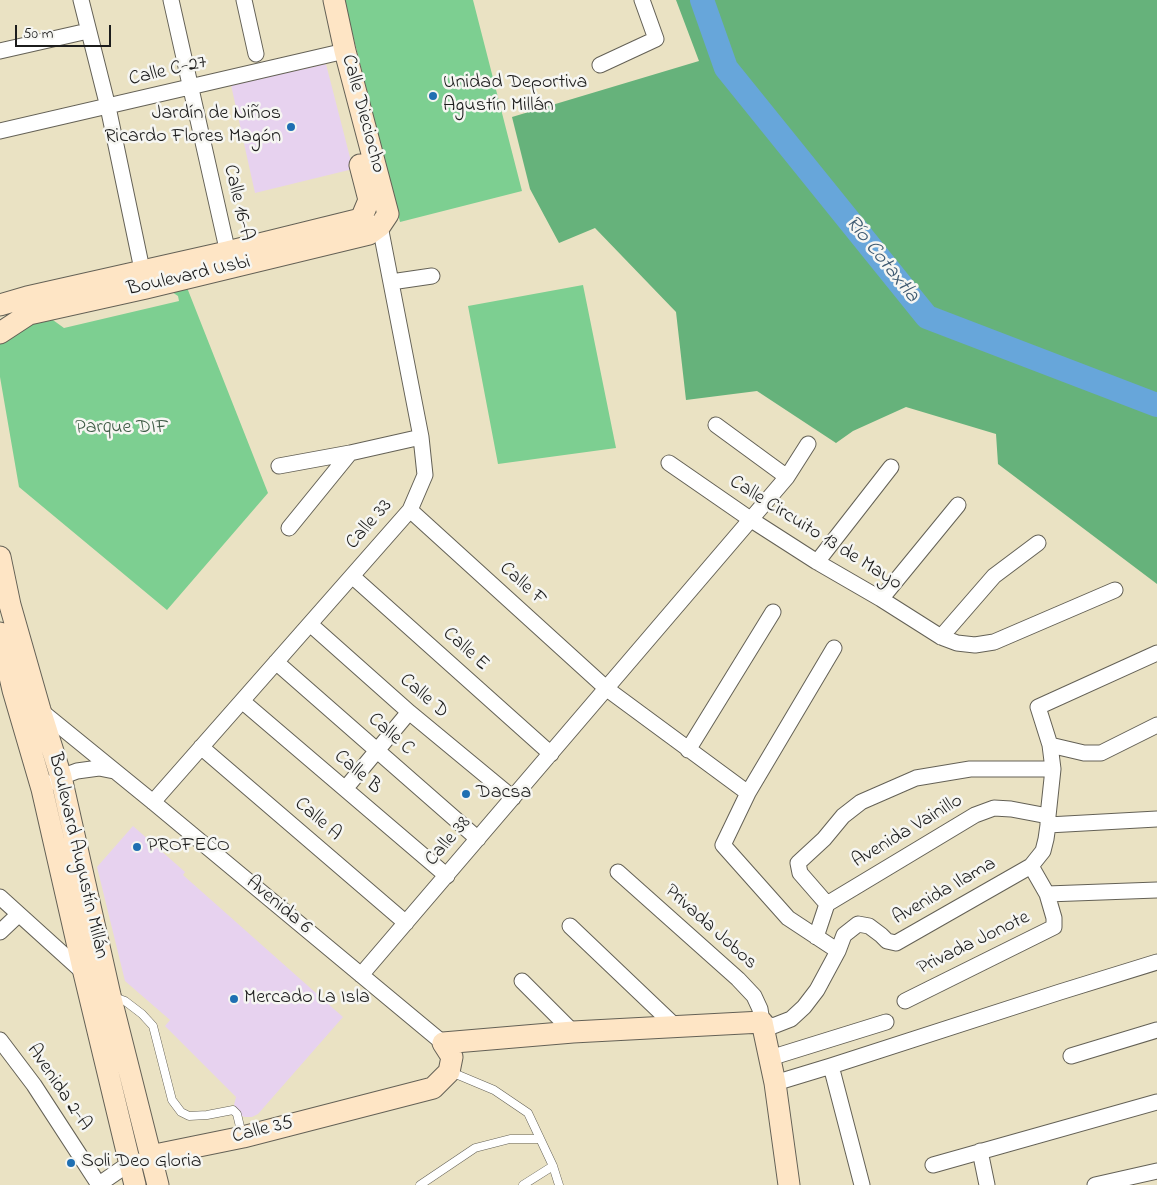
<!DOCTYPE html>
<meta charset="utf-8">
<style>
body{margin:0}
#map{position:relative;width:1157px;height:1185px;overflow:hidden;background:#eae2c3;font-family:"Indie Flower",sans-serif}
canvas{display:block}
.scale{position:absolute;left:15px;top:25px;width:96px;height:22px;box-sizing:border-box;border:2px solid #1c1c1c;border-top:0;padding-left:6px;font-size:15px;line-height:18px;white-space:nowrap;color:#1c1c1c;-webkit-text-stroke:4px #f6f6f2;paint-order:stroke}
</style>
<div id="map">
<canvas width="1157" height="1185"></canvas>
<div class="scale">50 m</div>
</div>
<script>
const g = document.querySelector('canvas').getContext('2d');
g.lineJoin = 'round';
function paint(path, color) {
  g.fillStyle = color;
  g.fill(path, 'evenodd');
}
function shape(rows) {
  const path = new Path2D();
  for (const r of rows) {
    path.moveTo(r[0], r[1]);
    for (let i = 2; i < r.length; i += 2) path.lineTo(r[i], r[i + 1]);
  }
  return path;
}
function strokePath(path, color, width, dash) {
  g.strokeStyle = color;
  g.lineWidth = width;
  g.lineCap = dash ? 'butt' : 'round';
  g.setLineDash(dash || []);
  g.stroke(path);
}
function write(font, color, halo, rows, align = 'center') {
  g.font = font + ' "Indie Flower",sans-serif';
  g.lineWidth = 5;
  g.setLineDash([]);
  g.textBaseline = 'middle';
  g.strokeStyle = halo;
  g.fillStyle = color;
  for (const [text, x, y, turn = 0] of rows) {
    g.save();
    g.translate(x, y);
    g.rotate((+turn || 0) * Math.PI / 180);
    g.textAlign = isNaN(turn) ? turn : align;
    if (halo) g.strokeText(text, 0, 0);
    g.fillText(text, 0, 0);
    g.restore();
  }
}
const built = shape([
 [326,64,353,169,255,193,231,85],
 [133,826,185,872,183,875,343,1017,258,1114,252,1117,245,1117,239,1115,234,1105,236,1097,165,1026,170,1020,125,981,97,867]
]);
const green = shape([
 [344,0,473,0,522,191,400,222],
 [184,280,268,493,167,610,19,487,0,377,0,341,46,315,64,328,179,301,178,296,169,290],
 [583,285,616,448,498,464,468,306]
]);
const forest = shape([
 [676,0,1157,0,1157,584,998,464,996,434,906,407,853,431,836,443,757,391,686,400,676,312,595,228,559,243,530,189,512,117,699,61]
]);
const river = shape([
 [702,0,726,68,927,317,1157,405]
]);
const lane = shape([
 [114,997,125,1001,142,1014,153,1026,172,1100,181,1112,189,1116,207,1115,233,1110,237,1114,242,1135],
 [451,1072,494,1090,528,1113,553,1166,559,1185],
 [420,1185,475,1148,510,1139,540,1139],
 [523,1185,553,1166]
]);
const street = shape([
 [81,0,108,107,144,279],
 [171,0,230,262],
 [244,0,256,54],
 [0,51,88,31],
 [600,65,656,39,642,0],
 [0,131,345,51],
 [391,282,432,276],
 [716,425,787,477],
 [669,463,750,519,817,562,881,599,941,637,957,643,975,645,994,642,1115,590],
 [279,466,350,453,421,437],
 [410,510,607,689,748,793],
 [289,528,350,453],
 [817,562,891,467],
 [352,576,551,754],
 [881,599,958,505],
 [310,624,409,712,513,798],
 [941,637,994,576,1038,543],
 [834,648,748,793,723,845,788,918,838,951],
 [276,662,478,839],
 [242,701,447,876],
 [40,710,153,802,443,1043],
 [1050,745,1084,753,1101,753,1157,725],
 [201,747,406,923],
 [688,750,773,612],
 [53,782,61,777,77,771,99,768,114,771],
 [345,789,409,712],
 [153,802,410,510,425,475,421,437,380,226,372,223],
 [1048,825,1157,819],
 [618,872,738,979,754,996,760,1009,762,1022,773,1026,791,1019,804,1007,817,990,838,951,844,935,858,924,869,926,881,935,887,941,896,943,1031,866,1043,851,1046,839,1048,825,1048,816,1053,769,1050,745,1038,707,1157,653],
 [1047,894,1157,890],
 [0,897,84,973],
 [827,904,800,873,798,863,824,839,843,816,861,802,916,778,970,769,1053,769],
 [570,926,675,1026],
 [0,932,18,915],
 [816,937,827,904,975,815,994,808,1011,809,1048,816],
 [361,975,787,477,808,444],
 [522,981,573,1032],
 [905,1001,1054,927,1054,918,1047,894,1031,866],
 [0,1040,34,1085,99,1185],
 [1071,1056,1157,1030],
 [770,1058,886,1022],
 [831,1066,862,1185],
 [775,1083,831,1066,1060,992,1157,962],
 [980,1151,987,1185],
 [933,1165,1157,1102],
 [98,1185,130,1163,137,1161],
 [1095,1185,1157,1171]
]);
const secondary = shape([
 [0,305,27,297,227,252,361,219,369,200,360,165],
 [0,333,29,314,146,288,369,234,380,226,388,214,345,51,334,0],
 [0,557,10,605,40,710,61,777,110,995,158,1185],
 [0,633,13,690,42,789,84,973,135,1185],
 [150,1156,243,1137,433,1088,449,1072,452,1057,443,1043,573,1032,762,1022,775,1083,789,1185]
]);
const markers = [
 [433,96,5,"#1f6fb2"],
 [291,127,5,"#1f6fb2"],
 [466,794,5,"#1f6fb2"],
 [137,847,5,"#1f6fb2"],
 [234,999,5,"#1f6fb2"],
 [71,1163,5,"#1f6fb2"]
];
const streetNames = [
 ["Calle C-27",168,72,-13],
 ["Calle Dieciocho",362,114,75],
 ["Calle 16-A",237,203,77],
 ["Boulevard Usbi",189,277,-13],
 ["Calle 33",370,525,-49],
 ["Calle Circuito 13 de Mayo",815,534,32],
 ["Calle F",522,585,42],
 ["Calle E",465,650,42],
 ["Calle D",423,697,41],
 ["Calle C",390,735,41],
 ["Calle B",357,773,41],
 ["Calle A",317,820,41],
 ["Avenida Vainillo",908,832,-31],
 ["Calle 38",449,842,-49],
 ["Boulevard Augustín Millán",77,856,77],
 ["Avenida Ilama",945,892,-30],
 ["Avenida 6",278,906,40],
 ["Privada Jobos",710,928,42],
 ["Privada Jonote",974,944,-26],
 ["Avenida 2-A",58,1088,56],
 ["Calle 35",263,1131,-14]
];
const poiNames = [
 ["Unidad Deportiva",443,84],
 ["Agustín Millán",443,107],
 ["Jardín de Niños",281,115,"right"],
 ["Ricardo Flores Magón",281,138,"right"],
 ["Dacsa",476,794],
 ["PROFECO",147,847],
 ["Mercado La Isla",244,999],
 ["Soli Deo Gloria",81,1163]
];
const parkNames = [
 ["Parque DIF",122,429]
];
const waterNames = [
 ["Río Cotaxtla",881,260,51]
];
paint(built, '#e7d2ef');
paint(green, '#7dcf91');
paint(forest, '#66b27b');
strokePath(river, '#67a6da', 24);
strokePath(lane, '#646156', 9);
strokePath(street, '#646156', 17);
strokePath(secondary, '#646156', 23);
strokePath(lane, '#fff', 8);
strokePath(street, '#fff', 15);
strokePath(secondary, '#fee5c5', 21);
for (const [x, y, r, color] of markers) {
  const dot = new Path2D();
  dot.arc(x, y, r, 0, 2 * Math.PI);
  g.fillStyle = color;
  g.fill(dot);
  strokePath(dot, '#f6f6f2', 2);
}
write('20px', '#1c1c1c', '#f6f6f2', streetNames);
write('20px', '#1c1c1c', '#f6f6f2', poiNames, 'left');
write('20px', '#3e5b45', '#f6f6f2', parkNames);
write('italic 21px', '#3e5a71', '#f6f6f2', waterNames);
</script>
